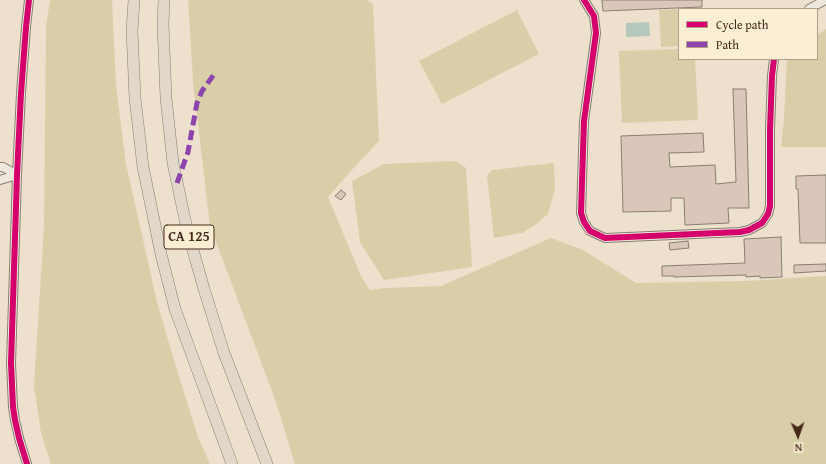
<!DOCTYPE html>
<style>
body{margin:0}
#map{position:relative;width:826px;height:464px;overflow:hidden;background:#ede0cc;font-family:"Gentium Book Plus",serif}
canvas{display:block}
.legend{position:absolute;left:678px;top:8px;width:140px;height:52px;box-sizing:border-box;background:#fcedd5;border:1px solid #b39f89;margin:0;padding:5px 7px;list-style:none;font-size:12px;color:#462917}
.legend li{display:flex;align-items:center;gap:8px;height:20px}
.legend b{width:20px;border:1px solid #b39f89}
.north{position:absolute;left:778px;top:416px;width:40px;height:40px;-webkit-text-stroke:3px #fcedd5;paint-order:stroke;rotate:178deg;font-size:11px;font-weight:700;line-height:16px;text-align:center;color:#462917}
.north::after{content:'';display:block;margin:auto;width:14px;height:18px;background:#462917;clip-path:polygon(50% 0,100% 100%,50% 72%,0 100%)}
</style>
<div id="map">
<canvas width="826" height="464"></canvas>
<ul class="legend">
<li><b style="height:5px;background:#d6006c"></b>Cycle path</li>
<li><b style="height:5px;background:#8e44ad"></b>Path</li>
</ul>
<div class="north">N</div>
</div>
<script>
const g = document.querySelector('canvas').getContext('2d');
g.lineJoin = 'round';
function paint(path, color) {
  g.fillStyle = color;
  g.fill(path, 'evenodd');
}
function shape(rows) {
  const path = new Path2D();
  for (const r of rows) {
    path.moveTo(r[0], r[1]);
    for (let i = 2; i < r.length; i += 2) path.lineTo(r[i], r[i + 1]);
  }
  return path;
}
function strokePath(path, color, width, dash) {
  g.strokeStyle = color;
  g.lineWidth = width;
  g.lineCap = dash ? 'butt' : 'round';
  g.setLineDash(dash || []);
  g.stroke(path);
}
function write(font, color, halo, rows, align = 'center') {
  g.font = font + ' "Gentium Book Plus",serif';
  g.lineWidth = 4;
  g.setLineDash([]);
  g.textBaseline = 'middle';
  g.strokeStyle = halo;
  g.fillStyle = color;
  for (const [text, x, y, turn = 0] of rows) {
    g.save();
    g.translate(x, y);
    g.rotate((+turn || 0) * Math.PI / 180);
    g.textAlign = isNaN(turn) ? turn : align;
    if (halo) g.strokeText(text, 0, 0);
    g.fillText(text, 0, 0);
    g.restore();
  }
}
const green = shape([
 [50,0,112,0,116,86,126,164,157,302,176,367,198,437,210,464,51,464,41,433,34,386,44,227,46,27],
 [188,0,367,0,373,4,379,141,359,162,328,197,361,276,370,290,385,288,441,286,551,238,583,250,636,283,745,281,826,276,826,464,295,464,276,402,210,226,193,81],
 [705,8,706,9,679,9,679,46,661,47,659,10],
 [517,10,539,54,442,104,419,61],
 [826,29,826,147,781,147,784,119,787,59,817,59,817,35],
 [679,49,679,59,695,59,698,120,622,123,619,51],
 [456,161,466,168,472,267,384,280,360,242,352,181,384,164],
 [554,163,555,189,548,214,535,225,522,233,494,238,487,176,492,170]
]);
const water = shape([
 [649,22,650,36,626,37,626,23]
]);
const building = shape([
 [602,0,702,0,702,7,603,11,602,0],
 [733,89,746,89,749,208,728,208,729,223,685,225,684,198,671,198,671,211,623,212,621,136,703,133,704,152,669,153,670,167,715,165,716,184,736,182,733,89],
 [826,175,826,243,800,243,798,189,796,189,796,176,826,175],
 [341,190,346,194,341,200,335,196,341,190],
 [781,237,782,277,760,278,760,276,746,277,746,275,674,277,674,276,662,276,662,266,745,263,744,239,781,237],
 [688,241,689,248,670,250,669,243,688,241],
 [826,264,826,271,794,273,794,265,826,264]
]);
const secondary = shape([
 [584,0,594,16,596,33,584,121,581,213,584,222,590,231,605,238,740,232,749,230,762,223,768,214,770,206,770,130,772,76,774,59],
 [809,9,825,0],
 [0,167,3,167,17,175],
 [0,180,17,175],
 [27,464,19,438,15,420,13,407,11,363,17,175,21,93,26,27,29,0]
]);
const highway = shape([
 [134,0,132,31,135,98,143,167,161,254,175,309,232,464],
 [164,0,163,24,166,98,173,163,187,229,204,289,224,353,267,464]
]);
const quiet = shape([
 [177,183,188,152,197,103,202,91,215,73]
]);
const cycleway = shape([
 [584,0,594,16,596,33,584,121,581,213,584,222,590,231,605,238,740,232,749,230,762,223,768,214,770,206,770,130,772,76,774,59],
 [27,464,19,438,15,420,13,407,11,363,17,175,21,93,26,27,29,0]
]);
const shields = [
 [189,237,50]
];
const shieldNames = [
 ["CA 125",189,237]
];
paint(green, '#d8cfa9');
paint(water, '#b6c8bc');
paint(building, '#dbc7ba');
strokePath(building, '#897e71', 1);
strokePath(secondary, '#897e71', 10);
strokePath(highway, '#897e71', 12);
strokePath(secondary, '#efe8df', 8);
strokePath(highway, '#e2d8c9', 11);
strokePath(quiet, '#8e44ad', 5, [10, 5]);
strokePath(cycleway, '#d6006c', 6);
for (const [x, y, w] of shields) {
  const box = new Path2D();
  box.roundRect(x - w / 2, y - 12, w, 24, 3);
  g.fillStyle = '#fcedd5';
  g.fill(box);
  strokePath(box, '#462917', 1);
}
write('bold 14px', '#462917', null, shieldNames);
</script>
